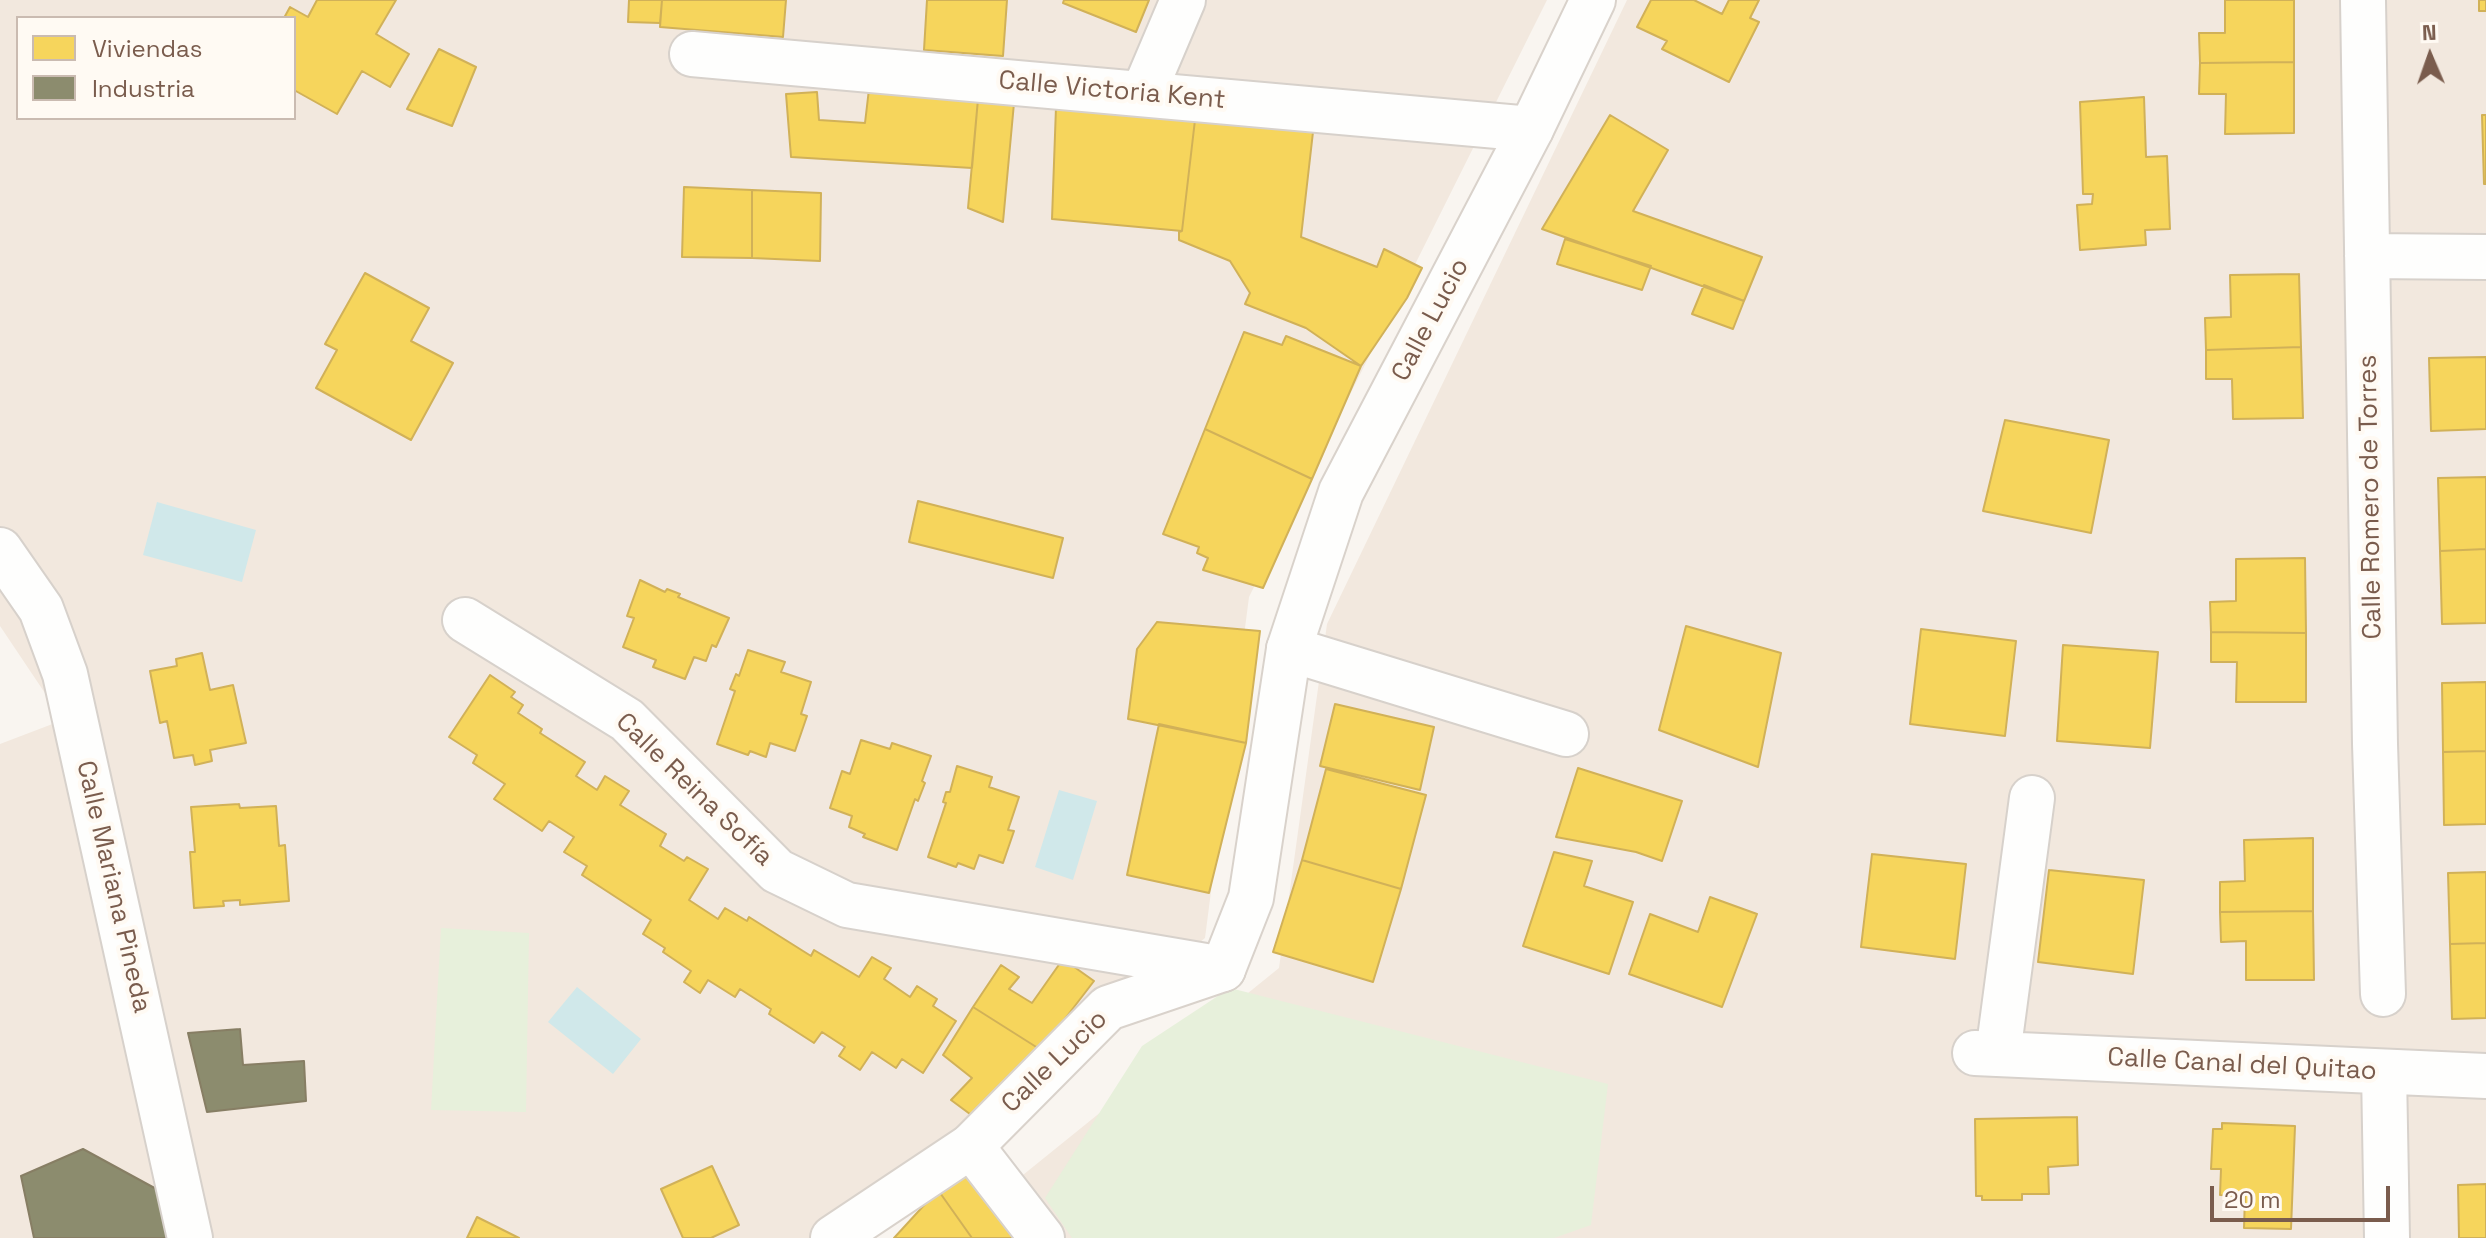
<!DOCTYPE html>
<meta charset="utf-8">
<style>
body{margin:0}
#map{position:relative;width:2486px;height:1238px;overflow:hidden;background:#f9f5f0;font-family:"Space Grotesk",sans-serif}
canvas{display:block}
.legend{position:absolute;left:16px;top:16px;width:280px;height:104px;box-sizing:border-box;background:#fffaf3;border:2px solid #cabbb1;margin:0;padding:10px 14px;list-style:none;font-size:24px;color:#7a5c4d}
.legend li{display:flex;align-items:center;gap:16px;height:40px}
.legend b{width:40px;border:2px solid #cabbb1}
.north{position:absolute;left:2390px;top:16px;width:80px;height:80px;-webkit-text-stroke:6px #fffaf3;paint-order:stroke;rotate:358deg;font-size:22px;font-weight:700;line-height:32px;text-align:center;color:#7a5c4d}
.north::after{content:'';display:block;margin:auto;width:28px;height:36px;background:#7a5c4d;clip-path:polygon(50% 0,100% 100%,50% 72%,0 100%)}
.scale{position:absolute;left:2210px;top:1186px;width:180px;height:36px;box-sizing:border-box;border:4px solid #7a5c4d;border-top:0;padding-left:10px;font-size:24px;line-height:28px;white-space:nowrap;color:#7a5c4d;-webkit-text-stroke:6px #fffaf3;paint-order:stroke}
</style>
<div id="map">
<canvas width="2486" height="1238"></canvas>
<ul class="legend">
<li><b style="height:22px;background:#f6d55c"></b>Viviendas</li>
<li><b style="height:22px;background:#8c8c6e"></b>Industria</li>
</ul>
<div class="north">N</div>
<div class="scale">20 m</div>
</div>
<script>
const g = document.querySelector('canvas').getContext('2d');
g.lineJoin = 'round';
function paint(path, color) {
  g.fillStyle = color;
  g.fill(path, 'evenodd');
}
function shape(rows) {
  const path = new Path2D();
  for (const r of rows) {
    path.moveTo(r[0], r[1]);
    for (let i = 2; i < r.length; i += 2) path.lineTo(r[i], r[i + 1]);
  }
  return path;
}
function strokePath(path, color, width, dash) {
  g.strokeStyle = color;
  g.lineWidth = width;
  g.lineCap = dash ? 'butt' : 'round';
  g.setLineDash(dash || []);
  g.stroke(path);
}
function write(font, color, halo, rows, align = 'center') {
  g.font = font + ' "Space Grotesk",sans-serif';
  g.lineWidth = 8;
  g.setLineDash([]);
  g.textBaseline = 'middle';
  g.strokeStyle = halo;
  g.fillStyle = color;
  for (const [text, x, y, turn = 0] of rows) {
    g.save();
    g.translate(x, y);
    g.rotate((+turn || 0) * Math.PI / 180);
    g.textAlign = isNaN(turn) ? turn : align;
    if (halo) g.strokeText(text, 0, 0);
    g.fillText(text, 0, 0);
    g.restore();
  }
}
const residential = shape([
 [0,0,1547,0,1249,597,1205,938,845,1238,0,1238,0,744,63,720,0,626],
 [18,18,294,18,294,118,18,118],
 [1627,0,2486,0,2486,1238,945,1238,1279,968,1327,624]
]);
const green = shape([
 [441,928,529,933,526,1112,431,1110],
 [1230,988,1608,1084,1591,1225,1554,1238,1072,1238,1045,1198,1142,1046]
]);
const water = shape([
 [157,502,256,530,242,582,143,555],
 [1059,790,1097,801,1073,880,1035,867],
 [577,987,641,1039,613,1074,548,1022]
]);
const homes = shape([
 [317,0,396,0,376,34,409,54,390,87,362,71,337,114,294,90,294,18,284,18,290,7,308,17,317,0],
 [629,0,662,0,660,23,628,22,629,0],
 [662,0,786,0,783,37,660,27,662,0],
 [927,0,1007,0,1003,56,924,50,927,0],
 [1064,0,1149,0,1136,32,1063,3,1064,0],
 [1651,0,1694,0,1722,14,1729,0,1759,0,1750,18,1759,22,1729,82,1662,49,1667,41,1637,27,1651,0],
 [2225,0,2294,0,2294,62,2200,63,2199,33,2225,33,2225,0],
 [2479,0,2486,0,2486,11,2479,11,2479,0],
 [439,49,476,67,452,126,407,109,439,49],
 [2294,62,2294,133,2225,134,2226,94,2199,94,2200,63,2294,62],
 [869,89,978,99,972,168,791,157,786,94,817,92,819,120,865,123,869,89],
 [2144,97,2146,157,2167,156,2170,229,2145,230,2146,245,2080,250,2077,205,2092,204,2093,194,2083,194,2080,102,2144,97],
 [978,99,1014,103,1003,222,968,208,978,99],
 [1056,107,1195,120,1182,231,1052,219,1056,107],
 [1610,115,1668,150,1633,211,1762,257,1744,301,1542,229,1610,115],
 [2482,115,2486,115,2486,184,2484,184,2482,115],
 [1195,120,1313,132,1301,237,1377,267,1384,249,1422,268,1407,298,1361,366,1306,328,1245,304,1250,293,1230,261,1179,240,1179,232,1182,231,1195,120],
 [684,187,752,190,752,258,682,257,684,187],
 [752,190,821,193,820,261,752,258,752,190],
 [1565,239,1651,266,1642,290,1557,264,1565,239],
 [365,273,429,308,411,341,453,363,411,440,316,388,337,350,325,344,365,273],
 [2299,274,2301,347,2206,350,2205,318,2231,317,2230,275,2299,274],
 [1704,285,1744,301,1733,329,1692,314,1704,285],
 [1244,332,1282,345,1286,336,1361,366,1312,479,1205,429,1244,332],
 [2301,347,2303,418,2233,419,2232,379,2206,379,2206,350,2301,347],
 [2486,357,2486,429,2431,431,2429,358,2486,357],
 [2005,420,2109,440,2091,533,1983,511,2005,420],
 [1205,429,1312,479,1263,588,1203,570,1208,558,1197,553,1199,547,1163,534,1205,429],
 [2486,477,2486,549,2440,551,2438,478,2486,477],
 [918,501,1063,538,1053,578,909,542,918,501],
 [2486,549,2486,623,2442,624,2440,551,2486,549],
 [2305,558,2306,633,2211,632,2210,602,2236,601,2236,559,2305,558],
 [640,580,665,592,667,589,680,594,678,597,729,618,716,647,712,645,706,661,694,657,685,679,653,667,656,660,623,647,634,618,627,616,640,580],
 [1157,622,1260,631,1246,743,1128,719,1137,649,1157,622],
 [1686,626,1781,653,1758,767,1659,730,1686,626],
 [1921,629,2016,641,2005,736,1910,724,1921,629],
 [2211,632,2306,633,2306,702,2236,702,2237,662,2211,662,2211,632],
 [2063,645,2158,652,2150,748,2057,741,2063,645],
 [748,650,785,662,781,672,811,682,801,714,807,716,795,751,770,743,766,757,750,751,748,755,717,744,735,691,730,689,736,674,739,676,748,650],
 [202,653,210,690,233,685,246,743,210,750,212,761,195,765,193,755,174,758,167,721,160,723,150,671,177,666,176,659,202,653],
 [490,675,515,692,511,697,523,705,518,713,542,729,540,733,585,762,576,776,597,790,605,776,629,791,620,805,666,834,660,846,684,861,687,857,708,869,689,900,718,919,725,908,747,921,749,917,811,956,814,950,859,977,872,957,891,968,884,979,910,997,917,986,937,999,933,1006,956,1021,923,1073,902,1059,896,1068,872,1052,860,1070,839,1056,845,1047,822,1032,814,1043,769,1014,771,1009,740,989,735,997,708,980,700,993,684,982,691,971,663,952,665,948,643,934,651,920,582,875,587,866,564,852,574,837,549,821,542,831,494,799,505,784,473,763,477,755,449,737,490,675],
 [2486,682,2486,751,2443,752,2442,683,2486,682],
 [1335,704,1434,727,1420,790,1320,766,1335,704],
 [1159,724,1246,743,1209,893,1127,875,1159,724],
 [861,740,890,749,892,743,931,756,922,781,925,783,918,801,915,799,897,850,863,837,865,834,849,827,852,816,830,808,842,771,850,774,861,740],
 [2486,751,2486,824,2444,825,2443,752,2486,751],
 [957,766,992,777,989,787,1019,797,1008,830,1014,831,1003,863,979,855,974,869,958,863,956,867,928,857,946,803,943,802,946,792,950,792,957,766],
 [1578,768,1682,801,1662,861,1636,852,1556,837,1578,768],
 [1326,769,1426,795,1401,889,1302,860,1326,769],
 [239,804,240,808,276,806,279,846,285,845,289,901,240,905,240,900,223,901,224,906,194,908,190,852,195,852,191,807,239,804],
 [2313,838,2313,911,2220,912,2220,882,2245,881,2244,840,2313,838],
 [1554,852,1592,861,1584,886,1633,902,1609,974,1523,946,1554,852],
 [1872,854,1966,864,1955,959,1861,947,1872,854],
 [1302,860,1401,889,1373,982,1273,952,1302,860],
 [2049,870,2144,880,2133,974,2038,962,2049,870],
 [2486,872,2486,943,2450,944,2448,873,2486,872],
 [1710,897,1757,914,1722,1007,1629,974,1650,914,1698,932,1710,897],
 [2313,911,2314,980,2246,980,2246,941,2221,942,2220,912,2313,911],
 [2486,943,2486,1018,2452,1019,2450,944,2486,943],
 [1063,959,1094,981,1041,1050,973,1007,1001,965,1019,977,1009,989,1032,1003,1063,959],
 [973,1007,1041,1050,974,1117,951,1100,972,1078,943,1055,973,1007],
 [2077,1117,2078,1165,2048,1167,2049,1194,2022,1194,2022,1200,1982,1200,1982,1196,1976,1196,1975,1119,2077,1117],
 [2222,1123,2295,1126,2291,1229,2244,1228,2245,1196,2220,1195,2221,1169,2211,1169,2213,1129,2222,1129,2222,1123],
 [964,1162,1025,1238,972,1238,938,1190,964,1162],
 [712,1166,739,1225,711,1238,683,1238,661,1189,712,1166],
 [2486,1184,2486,1238,2459,1238,2458,1185,2486,1184],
 [938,1190,972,1238,894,1238,938,1190],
 [477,1217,519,1238,467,1238,477,1217]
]);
const industry = shape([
 [240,1029,243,1065,304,1061,306,1101,207,1112,188,1033,240,1029],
 [83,1149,160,1191,169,1238,34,1238,21,1176,83,1149]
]);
const street = shape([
 [2363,0,2375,744,2383,994],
 [692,54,1531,129],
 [1143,94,1183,0],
 [2367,256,2486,257],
 [0,550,41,609,65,674,190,1238],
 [465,620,627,720,777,871,847,905,1223,969],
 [1289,649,1566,734],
 [1975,1053,2486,1076],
 [1998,1054,2032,798],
 [2384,1072,2387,1238],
 [971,1146,1042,1238]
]);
const secondary = shape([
 [833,1238,971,1146,1108,1008,1223,969,1251,898,1289,649,1341,492,1531,129,1593,0]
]);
const streetNames = [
 ["Calle Victoria Kent",1112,91,5],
 ["Calle Lucio",1431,320,-62],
 ["Calle Romero de Torres",2371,497,-91],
 ["Calle Reina Sofía",694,790,44],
 ["Calle Mariana Pineda",113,887,77],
 ["Calle Lucio",1055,1062,-44],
 ["Calle Canal del Quitao",2242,1065,3]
];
paint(residential, '#f2e8de');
paint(green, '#e7f0db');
paint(water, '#d0e8ea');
paint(homes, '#f6d55c');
strokePath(homes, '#d1b158', 2);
paint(industry, '#8c8c6e');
strokePath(industry, '#877e64', 2);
strokePath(street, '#d7d1cb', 48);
strokePath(secondary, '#d9d2cb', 48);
strokePath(street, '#fefefd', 44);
strokePath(secondary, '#fefefd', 44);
write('26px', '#7a5c4d', '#fffaf3', streetNames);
</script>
